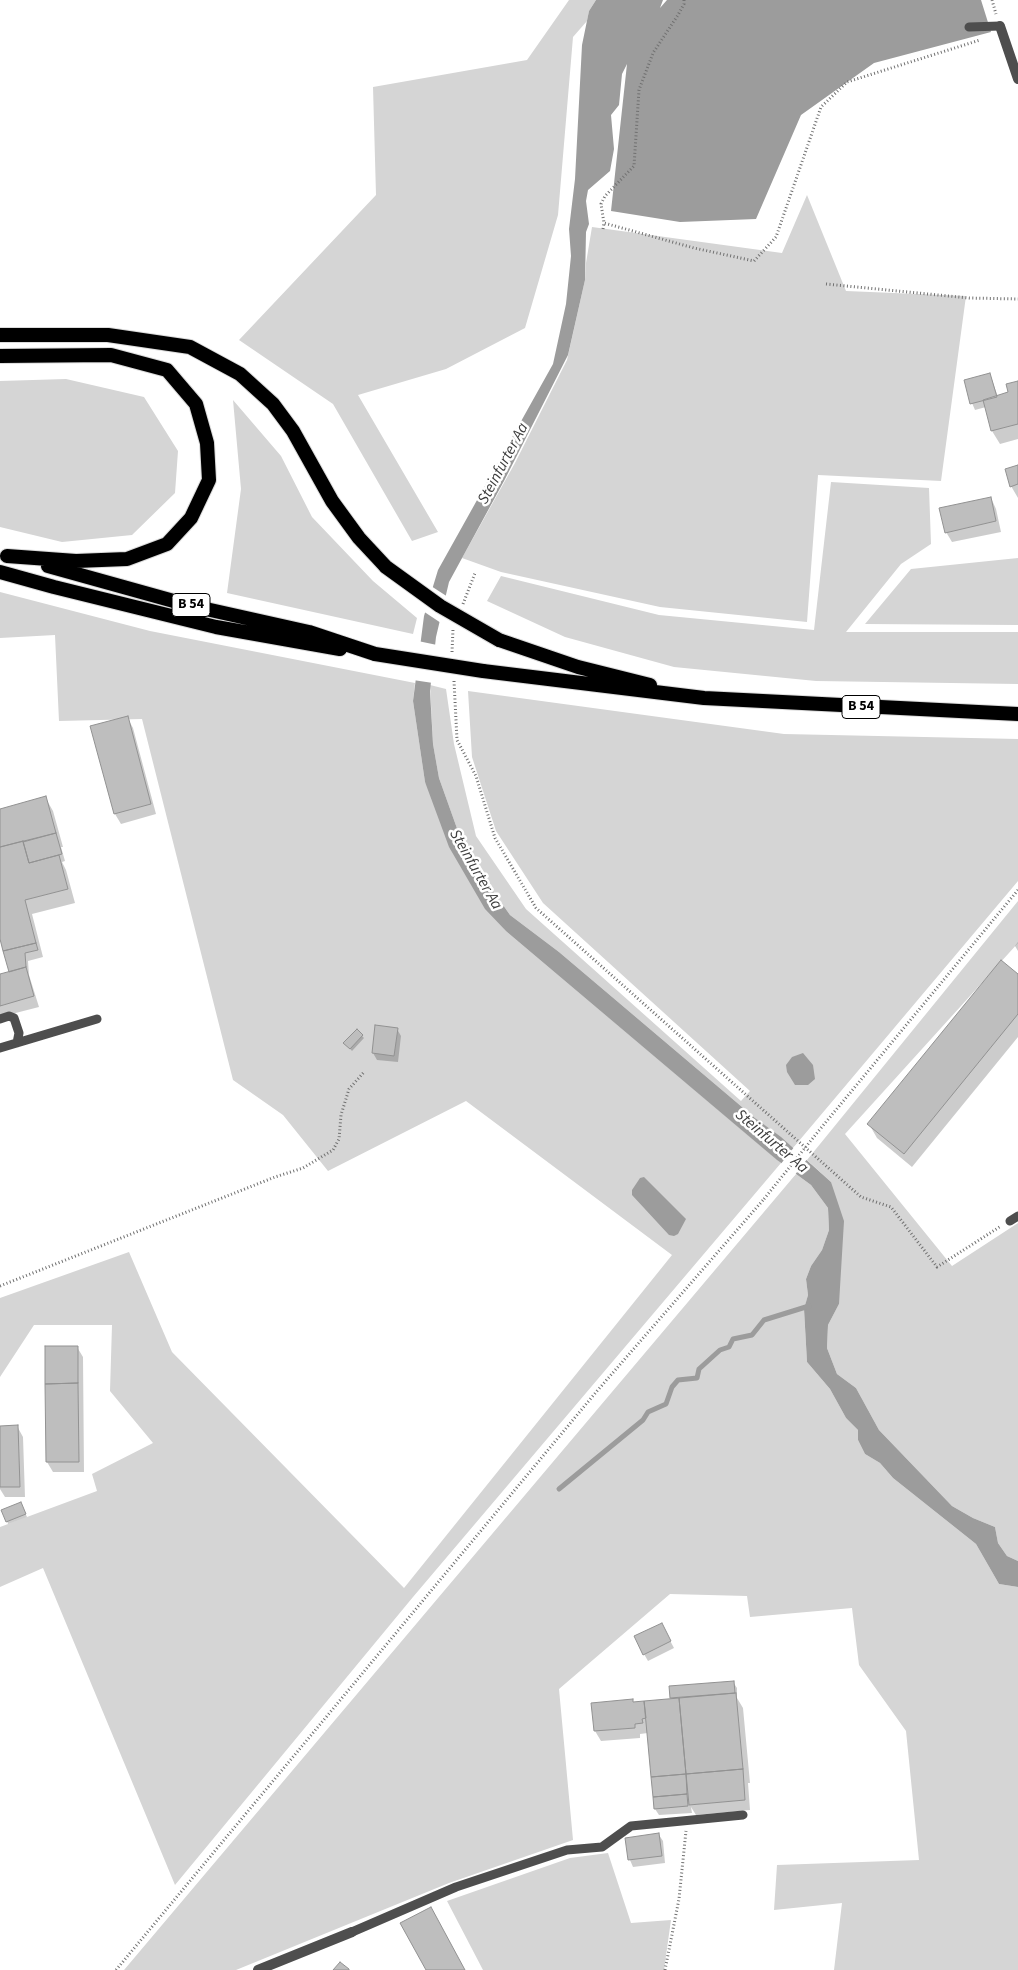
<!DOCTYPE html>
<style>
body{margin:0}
canvas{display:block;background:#fff}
</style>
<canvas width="1018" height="1970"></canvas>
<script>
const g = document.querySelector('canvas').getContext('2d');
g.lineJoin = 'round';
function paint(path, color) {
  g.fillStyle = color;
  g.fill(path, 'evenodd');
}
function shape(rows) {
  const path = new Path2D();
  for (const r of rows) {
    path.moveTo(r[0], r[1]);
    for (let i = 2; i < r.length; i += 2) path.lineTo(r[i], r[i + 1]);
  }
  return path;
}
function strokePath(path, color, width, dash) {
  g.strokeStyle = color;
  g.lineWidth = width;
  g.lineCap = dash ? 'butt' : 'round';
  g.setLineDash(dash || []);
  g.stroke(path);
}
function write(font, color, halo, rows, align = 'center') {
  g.font = font + ' "Source Sans 3",sans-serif';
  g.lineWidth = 5;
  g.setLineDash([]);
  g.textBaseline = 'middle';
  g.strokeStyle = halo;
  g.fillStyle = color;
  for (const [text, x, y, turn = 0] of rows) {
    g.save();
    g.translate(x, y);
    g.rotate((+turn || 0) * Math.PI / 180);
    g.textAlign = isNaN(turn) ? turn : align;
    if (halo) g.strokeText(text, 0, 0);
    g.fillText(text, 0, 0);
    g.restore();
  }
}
const green = shape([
 [569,0,596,0,589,11,587,21,573,37,558,215,525,328,446,369,358,395,438,532,412,541,333,404,239,340,376,195,373,87,527,60],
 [807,195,846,291,966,296,941,481,818,475,807,622,660,607,501,572,462,558,515,463,567,360,585,280,586,263,592,227,782,253],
 [66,379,144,397,178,451,175,493,132,535,62,542,0,527,0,381],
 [233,400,281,456,312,517,373,581,417,618,413,634,227,593,241,489],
 [831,482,929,488,931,544,901,564,846,632,1018,632,1018,684,816,681,674,667,565,637,487,601,501,576,659,615,814,630],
 [1018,558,1018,625,865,624,911,569],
 [0,592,150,631,415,683,413,701,425,782,507,932,781,1163,413,1597,175,1885,43,1568,0,1587,0,1527,97,1491,92,1474,153,1443,110,1391,112,1325,34,1325,0,1377,0,1298,129,1252,172,1352,404,1588,672,1255,466,1101,328,1171,283,1115,233,1080,142,719,59,721,55,635,0,638],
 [430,685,446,689,454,744,476,836,526,909,741,1101,750,1091,543,903,496,831,472,757,468,691,784,734,1018,739,1018,881,793,1148,755,1118,559,952,510,915,477,868,459,834,439,778,433,744],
 [1018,901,1018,943,845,1134,952,1266,1018,1223,1018,1561,1007,1556,998,1543,995,1527,973,1518,952,1506,879,1430,856,1388,837,1374,827,1348,828,1325,839,1304,831,1182,807,1160],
 [796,1174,811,1185,828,1208,829,1230,822,1250,811,1266,806,1279,808,1295,804,1310,807,1362,830,1389,846,1418,858,1430,858,1440,865,1454,880,1463,893,1478,976,1544,999,1584,1018,1587,1018,1970,834,1970,842,1903,774,1910,777,1865,919,1860,906,1731,859,1665,852,1608,750,1617,747,1596,670,1594,559,1689,573,1840,449,1883,236,1970,124,1970],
 [608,1853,631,1923,671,1920,664,1970,483,1970,447,1901,570,1858]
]);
const water = shape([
 [596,0,663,0,660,8,667,0,981,0,991,32,874,63,801,115,756,219,680,222,611,211,627,64,622,74,619,105,611,115,614,149,610,171,588,190,586,201,589,224,586,232,585,280,568,355,504,481,449,582,436,637,430,691,433,744,439,778,459,834,477,868,510,915,559,952,755,1118,781,1137,831,1182,844,1221,839,1304,828,1325,827,1348,837,1374,856,1388,879,1430,952,1506,973,1518,995,1527,998,1543,1007,1556,1018,1561,1018,1587,999,1584,976,1544,893,1478,880,1463,865,1454,858,1440,858,1430,846,1418,830,1389,807,1362,804,1309,808,1295,806,1279,811,1266,822,1250,829,1230,828,1208,811,1185,777,1160,507,932,485,909,449,847,425,782,413,701,424,616,438,570,553,364,566,304,571,256,569,229,575,179,582,45,589,11],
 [803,1053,813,1065,815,1079,808,1085,795,1085,787,1072,786,1065,792,1057],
 [644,1177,686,1219,678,1234,674,1236,669,1235,632,1195,632,1190,640,1178]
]);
const pier = shape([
 [431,586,448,597,441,623,423,611],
 [418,641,437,645,433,683,413,680],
 [795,1146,808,1158,794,1176,780,1165]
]);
const shadow = shape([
 [990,374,998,397,1010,393,1018,382,1018,439,1000,444,992,431,986,407,975,410,972,403],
 [1018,466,1018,498,1011,486],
 [991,498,996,509,1001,532,952,542,946,532],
 [127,717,133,728,156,814,121,824,115,814],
 [45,797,53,811,63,847,61,847,65,861,62,862,66,870,75,903,32,914,43,957,28,961,29,975,39,1007,0,1017,0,976,11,973,0,934,0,810],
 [1018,942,1018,951,1015,946],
 [1018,975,1018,1037,912,1167,877,1138,869,1124],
 [397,1029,401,1036,398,1062,377,1060,373,1053],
 [362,1036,364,1038,352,1051,345,1043],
 [77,1347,83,1357,84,1472,53,1472,47,1462],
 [17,1426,23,1437,25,1497,5,1497,0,1489,0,1427],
 [22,1506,27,1517,8,1524,7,1521],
 [665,1631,674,1648,648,1661,644,1654],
 [733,1682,737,1688,737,1698,743,1708,750,1783,748,1783,750,1810,696,1815,691,1807,692,1813,659,1815,655,1809,648,1733,640,1734,640,1738,601,1741,595,1731,633,1703,672,1699,671,1698],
 [659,1835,663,1841,665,1863,633,1867,630,1860,627,1839]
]);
const stream = shape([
 [559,1489,643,1420,648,1412,666,1404,672,1387,678,1380,697,1378,699,1369,720,1350,729,1347,733,1339,752,1335,764,1320,809,1306]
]);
const building = shape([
 [990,373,997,397,970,404,964,380,990,373],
 [1018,381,1018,424,991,431,983,400,1008,392,1006,384,1018,381],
 [1018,465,1018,484,1010,487,1005,469,1018,465],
 [991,497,996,521,945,533,939,508,991,497],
 [128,716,151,804,114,814,90,726,128,716],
 [46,796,56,833,0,847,0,809,46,796],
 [56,833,62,854,29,863,23,842,56,833],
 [23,841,29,863,59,855,68,889,25,900,36,943,3,951,0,939,0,847,23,841],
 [36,943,38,950,25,953,26,967,9,972,3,951,36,943],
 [1001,960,1018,974,1018,1014,904,1154,867,1124,1001,960],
 [26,967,34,996,0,1006,0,974,26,967],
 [375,1025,398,1028,394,1056,372,1053,375,1025],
 [357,1029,363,1035,350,1049,343,1043,357,1029],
 [45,1346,78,1346,78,1383,45,1384,45,1346],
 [78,1383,79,1462,46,1462,45,1384,78,1383],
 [18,1425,20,1487,0,1487,0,1426,18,1425],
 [21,1502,26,1514,6,1522,1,1510,21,1502],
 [662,1623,671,1641,643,1655,634,1636,662,1623],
 [734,1681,735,1693,670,1698,669,1686,734,1681],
 [736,1693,743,1769,686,1774,679,1698,736,1693],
 [679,1698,686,1774,651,1777,644,1701,679,1698],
 [633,1699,633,1702,644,1701,646,1718,642,1719,643,1723,635,1724,635,1728,594,1731,591,1703,633,1699],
 [743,1769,745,1800,689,1805,686,1774,743,1769],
 [686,1774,687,1794,653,1797,651,1777,686,1774],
 [687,1794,688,1806,654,1809,653,1797,687,1794],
 [659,1833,662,1856,628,1860,625,1838,659,1833],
 [431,1907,465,1970,426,1970,400,1923,431,1907],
 [340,1962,349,1969,349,1970,333,1970,340,1962]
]);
const path = shape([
 [684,0,684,4,678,15,653,53,639,90,634,166,605,196,601,204,604,223,694,248,754,261,776,237,821,107,847,82,980,40],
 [992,0,996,14],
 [603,229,604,223],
 [826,284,969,298,1018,299],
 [463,604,475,573],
 [452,652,453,629],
 [454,681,457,740,476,776,495,838,536,908,861,1197,891,1207,937,1267,1001,1226],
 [821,1128,1018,890],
 [0,1286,275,1177,303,1168,333,1150,339,1139,341,1115,349,1089,364,1072],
 [116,1970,597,1391,764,1199],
 [665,1970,679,1899,686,1831]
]);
const service = shape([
 [969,27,1000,26],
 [0,1019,9,1016,14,1018,19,1033,17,1043],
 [0,1048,97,1019],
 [1010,1221,1018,1216],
 [352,1932,456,1887,567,1850,602,1847,631,1826,743,1815]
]);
const minor = shape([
 [1000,26,1018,79],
 [258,1970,352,1932]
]);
const trunk = shape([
 [0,335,108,335,190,347,240,374,273,404,293,431,332,501,359,538,386,567],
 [0,356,111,355,167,370,196,404,207,443,209,480,191,518,167,544,127,559,76,561,7,556],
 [48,566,188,605,309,632,375,654],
 [0,572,54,587,216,627,340,649],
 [499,640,578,667,650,685],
 [483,671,704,698,1018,714]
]);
const pathBridge = shape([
 [764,1199,821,1128]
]);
const trunkBridge = shape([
 [386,567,440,606,499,640],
 [375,654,483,671]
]);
const shields = [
 [191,605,38],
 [861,707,38]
];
const shieldNames = [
 ["B 54",191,605],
 ["B 54",861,707]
];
const waterNames = [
 ["Steinfurter Aa",504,464,-62],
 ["Steinfurter Aa",475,870,60],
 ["Steinfurter Aa",771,1142,40]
];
paint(green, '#d5d5d5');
paint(water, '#9c9c9c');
paint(pier, '#fff');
paint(shadow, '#0003');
strokePath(stream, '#9c9c9c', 5);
paint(building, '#bebebe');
strokePath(building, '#929292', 1);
strokePath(trunk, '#dbdbdb', 16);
strokePath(path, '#707070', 3, [1, 2.5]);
strokePath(service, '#4e4e4e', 9);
strokePath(minor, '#4e4e4e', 10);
strokePath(trunk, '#000', 14);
strokePath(trunkBridge, '#dbdbdb', 16, []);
strokePath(pathBridge, '#707070', 3, [1, 2.5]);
strokePath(trunkBridge, '#000', 14);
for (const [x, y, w] of shields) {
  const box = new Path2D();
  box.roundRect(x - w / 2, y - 11.5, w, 23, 4);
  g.fillStyle = '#fff';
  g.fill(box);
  strokePath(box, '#000', 1);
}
write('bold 14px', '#000', null, shieldNames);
write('italic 16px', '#3d3d3d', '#fff', waterNames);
</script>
